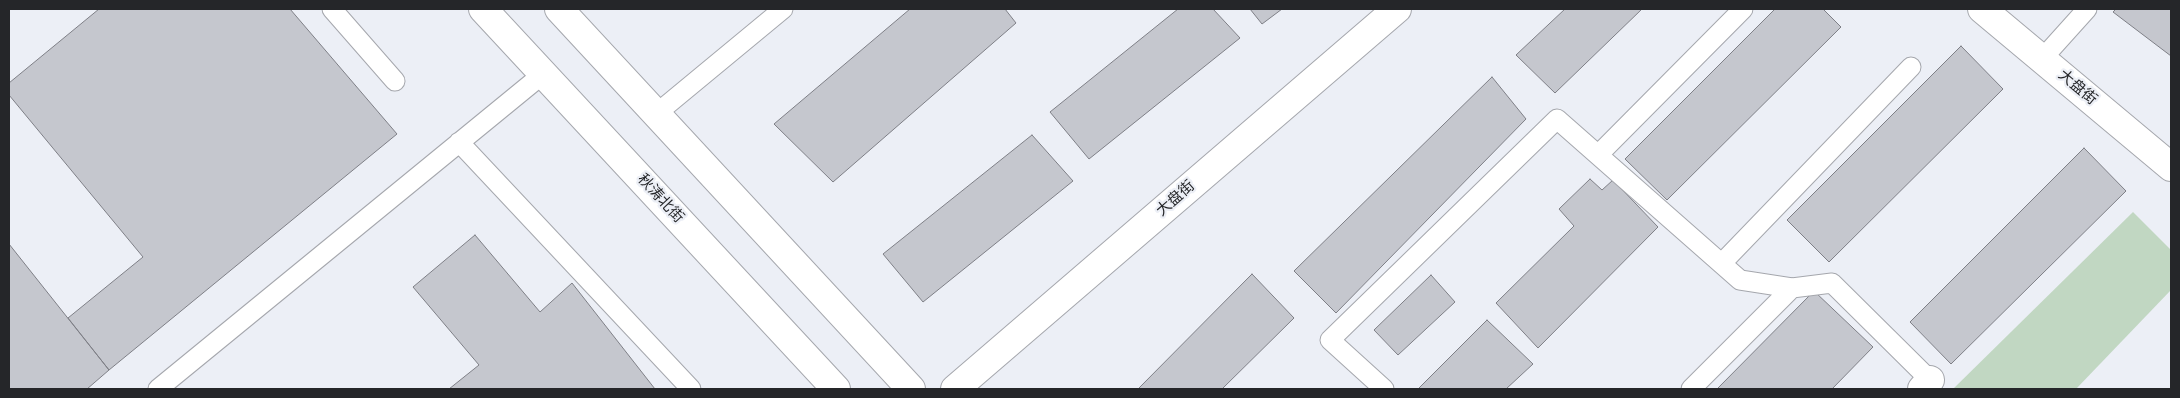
<!DOCTYPE html>
<meta charset="utf-8">
<style>
body{margin:0}
#map{position:relative;width:2180px;height:398px;overflow:hidden;background:#eceff6;font-family:Jost,sans-serif}
canvas{display:block}
.frame{position:absolute;inset:0;border:10px solid #252629;pointer-events:none}
</style>
<div id="map">
<canvas width="2180" height="398"></canvas>
<div class="frame"></div>
</div>
<script>
const g = document.querySelector('canvas').getContext('2d');
g.lineJoin = 'round';
function paint(path, color) {
  g.fillStyle = color;
  g.fill(path, 'evenodd');
}
function shape(rows) {
  const path = new Path2D();
  for (const r of rows) {
    path.moveTo(r[0], r[1]);
    for (let i = 2; i < r.length; i += 2) path.lineTo(r[i], r[i + 1]);
  }
  return path;
}
function strokePath(path, color, width, dash) {
  g.strokeStyle = color;
  g.lineWidth = width;
  g.lineCap = dash ? 'butt' : 'round';
  g.setLineDash(dash || []);
  g.stroke(path);
}
function write(font, color, halo, rows, align = 'center') {
  g.font = font + ' Jost,"Noto Sans SC",sans-serif';
  g.lineWidth = 4.5;
  g.setLineDash([]);
  g.textBaseline = 'middle';
  g.strokeStyle = halo;
  g.fillStyle = color;
  for (const [text, x, y, turn = 0] of rows) {
    g.save();
    g.translate(x, y);
    g.rotate((+turn || 0) * Math.PI / 180);
    g.textAlign = isNaN(turn) ? turn : align;
    if (halo) g.strokeText(text, 0, 0);
    g.fillText(text, 0, 0);
    g.restore();
  }
}
const green = shape([
 [2133,212,2171,250,2171,290,2076,389,1953,389]
]);
const building = shape([
 [99,9,290,9,397,134,109,370,68,318,143,257,9,95,9,83,99,9],
 [910,9,1005,9,1016,23,833,182,774,124,910,9],
 [1178,9,1213,9,1240,38,1089,159,1050,112,1178,9],
 [1250,9,1282,9,1262,24,1250,9],
 [1565,9,1642,9,1555,93,1516,55,1565,9],
 [1775,9,1823,9,1841,27,1667,200,1625,159,1775,9],
 [2116,9,2171,9,2171,56,2113,12,2116,9],
 [1961,46,2003,89,1829,262,1787,220,1961,46],
 [1492,77,1526,119,1336,313,1294,271,1492,77],
 [1032,135,1073,181,923,302,883,254,1032,135],
 [2084,148,2126,191,1951,364,1910,322,2084,148],
 [1590,179,1602,190,1613,180,1658,227,1538,348,1496,303,1574,226,1559,209,1590,179],
 [475,235,540,312,572,283,655,389,449,389,479,365,413,287,475,235],
 [9,244,109,370,87,389,9,389,9,244],
 [1252,274,1294,318,1222,389,1138,389,1252,274],
 [1431,275,1455,302,1398,355,1374,330,1431,275],
 [1814,291,1873,347,1832,389,1717,389,1814,291],
 [1487,320,1533,364,1506,389,1418,389,1487,320]
]);
const service = shape([
 [332,9,395,81],
 [2042,59,2087,9],
 [656,114,783,9],
 [459,142,691,389],
 [1598,155,1743,9],
 [1722,263,1911,67],
 [158,389,543,74],
 [1384,389,1330,340,1557,119,1740,280,1792,288,1832,283,1930,380],
 [1691,389,1792,288]
]);
const minor = shape([
 [1982,9,2171,167],
 [955,389,1397,9],
 [1922,389,1930,380]
]);
const secondary = shape([
 [483,9,836,389],
 [559,9,911,389]
]);
const streetNames = [
 ["大盘街",2077,88,40],
 ["秋涛北街",660,199,47],
 ["大盘街",1176,199,-41]
];
paint(green, '#c1d7c2');
paint(building, '#c5c7ce');
strokePath(building, '#7e7f86', 1);
strokePath(service, '#a5a7ad', 21);
strokePath(minor, '#a5a7ad', 30);
strokePath(secondary, '#a5a7ad', 30);
strokePath(service, '#fff', 19);
strokePath(minor, '#fff', 28);
strokePath(secondary, '#fff', 28);
write('15px', '#252629', '#eceff6', streetNames);
</script>
